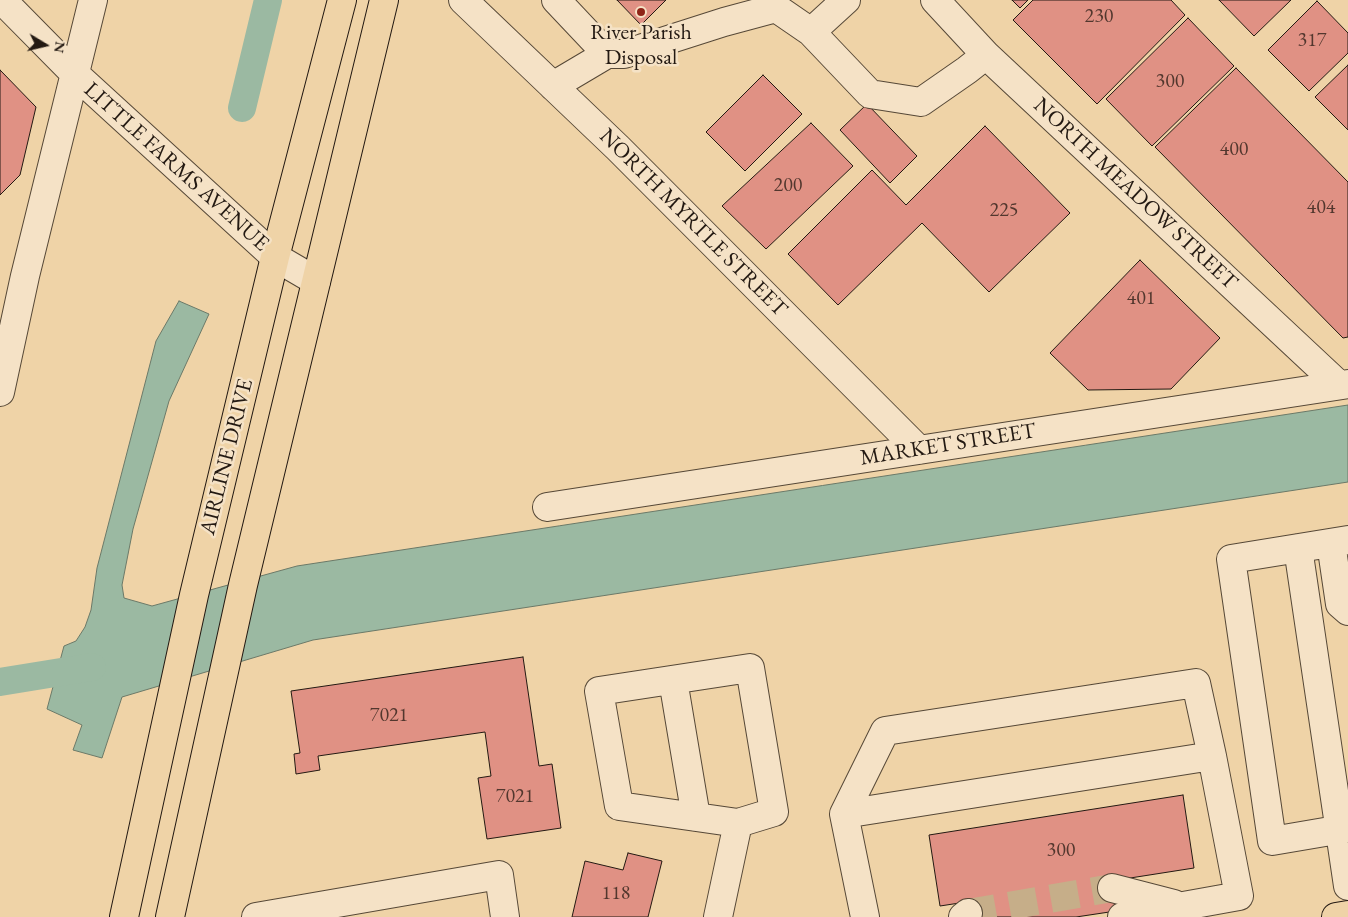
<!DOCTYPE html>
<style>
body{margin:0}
#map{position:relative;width:1348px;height:917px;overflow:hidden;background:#efd3a7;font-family:"EB Garamond",serif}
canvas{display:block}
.north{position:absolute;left:20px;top:20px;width:50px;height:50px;-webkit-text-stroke:4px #f5e2c6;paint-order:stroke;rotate:99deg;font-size:14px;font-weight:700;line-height:20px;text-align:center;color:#231912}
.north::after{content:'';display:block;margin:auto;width:18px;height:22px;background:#231912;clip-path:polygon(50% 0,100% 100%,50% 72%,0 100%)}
</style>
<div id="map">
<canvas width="1348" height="917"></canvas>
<div class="north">N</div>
</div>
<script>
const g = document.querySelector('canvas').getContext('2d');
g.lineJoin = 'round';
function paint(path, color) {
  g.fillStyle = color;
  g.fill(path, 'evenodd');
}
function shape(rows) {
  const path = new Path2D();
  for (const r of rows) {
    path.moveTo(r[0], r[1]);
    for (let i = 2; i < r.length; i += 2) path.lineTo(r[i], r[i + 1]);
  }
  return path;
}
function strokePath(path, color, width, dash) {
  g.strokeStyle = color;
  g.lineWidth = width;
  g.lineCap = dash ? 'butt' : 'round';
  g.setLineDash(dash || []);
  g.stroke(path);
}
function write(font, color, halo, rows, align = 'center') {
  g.font = font + ' "EB Garamond",serif';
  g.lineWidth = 5;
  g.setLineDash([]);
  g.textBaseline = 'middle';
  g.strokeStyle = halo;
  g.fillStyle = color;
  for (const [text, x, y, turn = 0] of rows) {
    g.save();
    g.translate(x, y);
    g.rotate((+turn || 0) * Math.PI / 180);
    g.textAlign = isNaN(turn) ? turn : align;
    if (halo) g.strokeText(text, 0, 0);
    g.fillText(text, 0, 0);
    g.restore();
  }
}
const water = shape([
 [179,301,209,314,169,401,133,529,122,585,124,598,152,606,297,566,1348,405,1348,482,313,640,122,697,102,758,73,750,82,725,47,709,64,646,76,641,85,627,91,610,97,568,156,341,179,301]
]);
const canal = shape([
 [242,108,268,0],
 [0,682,92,667]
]);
const building = shape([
 [617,0,666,0,641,25,617,0],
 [1012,0,1028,0,1020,8,1012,0],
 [1033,0,1171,0,1185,15,1097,104,1013,20,1033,0],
 [1219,0,1291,0,1254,36,1219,0],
 [1317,1,1348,33,1348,53,1309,91,1268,50,1317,1],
 [1188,18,1234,66,1152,146,1106,99,1188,18],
 [1348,65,1348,130,1315,97,1348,65],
 [1236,68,1348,182,1348,337,1343,338,1155,147,1236,68],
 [0,70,36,107,20,175,0,195,0,70],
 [763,75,802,114,745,171,706,132,763,75],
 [867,104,917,156,890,183,840,130,867,104],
 [811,123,853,166,766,249,722,206,811,123],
 [985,126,1070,213,989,292,922,223,838,305,788,254,872,170,906,205,985,126],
 [1140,260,1220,338,1171,389,1088,390,1050,353,1140,260],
 [523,657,539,766,552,764,561,828,487,839,478,778,491,776,485,732,318,756,320,770,296,774,294,754,300,753,291,691,523,657],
 [1183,795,1194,868,1111,881,1116,911,1076,917,969,917,966,902,940,906,929,835,1183,795],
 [628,853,662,861,648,917,572,917,585,861,623,870,628,853]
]);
const minorTunnel = shape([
 [968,913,1112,888]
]);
const minor = shape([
 [2,0,75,74,275,257,316,281],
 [463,0,618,148,919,450],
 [556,0,607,54],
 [846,0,811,32,870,94,921,102,967,70,986,55],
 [935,0,986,55,1339,385],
 [553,86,607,54,624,54,724,22,776,8,811,32],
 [0,392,25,276,93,0],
 [547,507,1348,384],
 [1348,540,1231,559,1272,841,1348,828],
 [1331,543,1340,604,1348,611],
 [1298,548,1348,886],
 [673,680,696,817],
 [844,814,1212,756,1239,896,1122,917],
 [1112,888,1174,904],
 [256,917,499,875,505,917],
 [718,917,738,823,619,806,599,691,750,668,774,812,738,823],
 [865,917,844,814,885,731,1196,683,1212,756],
 [963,917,968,913]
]);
const major = shape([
 [1336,917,1348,915]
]);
const highway = shape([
 [124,917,194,595,275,257,342,0],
 [170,917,243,585,384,0]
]);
const markers = [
 [641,12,5,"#8f2418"]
];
const numberNames = [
 ["230",1099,17],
 ["317",1312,41],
 ["300",1170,82],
 ["400",1234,150],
 ["200",788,186],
 ["404",1321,208],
 ["225",1004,211],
 ["401",1141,299],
 ["7021",389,716],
 ["7021",515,797],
 ["300",1061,851],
 ["118",616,894]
];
const poiNames = [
 ["River Parish",641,33],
 ["Disposal",641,58]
];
const streetNames = [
 ["LITTLE FARMS AVENUE",176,167,42],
 ["NORTH MEADOW STREET",1135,194,43],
 ["NORTH MYRTLE STREET",693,223,45],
 ["MARKET STREET",948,445,-9],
 ["AIRLINE DRIVE",227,457,-76]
];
paint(water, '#9bb9a2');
strokePath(water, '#6b7968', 1);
strokePath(canal, '#9bb9a2', 28);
paint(building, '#e09184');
strokePath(building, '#231912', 1);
strokePath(minorTunnel, '#c6ae89', 28, [28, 14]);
strokePath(minor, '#564837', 30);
strokePath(major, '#231912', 30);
strokePath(highway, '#231912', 30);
strokePath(minor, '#f5e2c6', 28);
strokePath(major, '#efd3a7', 28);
strokePath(highway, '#efd3a7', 28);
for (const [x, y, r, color] of markers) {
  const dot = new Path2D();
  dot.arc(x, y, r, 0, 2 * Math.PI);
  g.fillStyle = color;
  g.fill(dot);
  strokePath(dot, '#f5e2c6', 2);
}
write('20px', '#52372e', null, numberNames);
write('22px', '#231912', '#f5e2c6', poiNames);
write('22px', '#231912', '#f5e2c6', streetNames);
</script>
